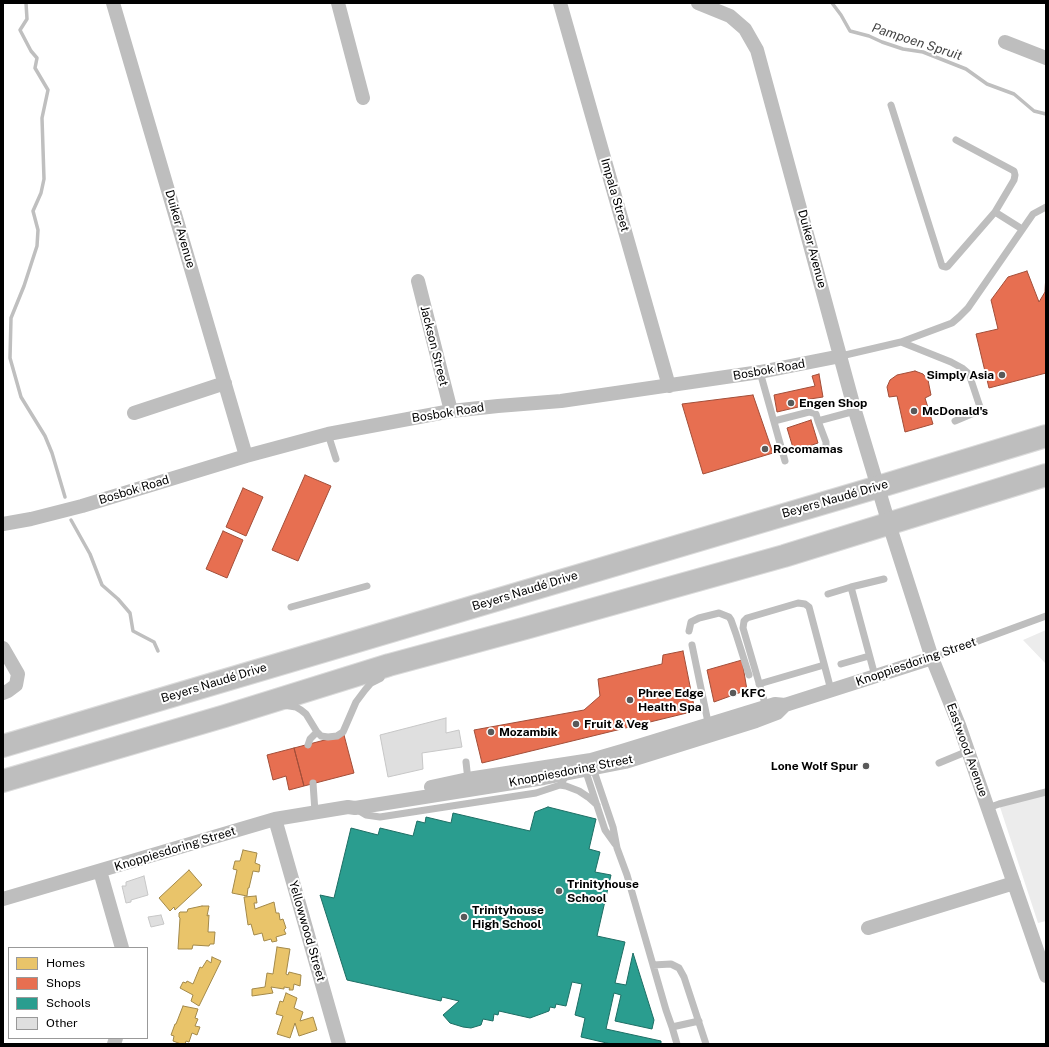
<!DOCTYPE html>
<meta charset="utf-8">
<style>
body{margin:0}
#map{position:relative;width:1049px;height:1047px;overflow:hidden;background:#fff;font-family:"Public Sans",sans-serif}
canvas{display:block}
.frame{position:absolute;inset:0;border:4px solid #000;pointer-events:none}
.legend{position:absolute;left:8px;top:947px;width:140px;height:92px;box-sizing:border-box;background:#fff;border:1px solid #999;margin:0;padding:5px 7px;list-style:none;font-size:12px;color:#000}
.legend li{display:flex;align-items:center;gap:8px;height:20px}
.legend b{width:20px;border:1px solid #999}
</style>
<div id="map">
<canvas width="1049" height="1047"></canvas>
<div class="frame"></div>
<ul class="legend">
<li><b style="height:11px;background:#e9c46a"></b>Homes</li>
<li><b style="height:11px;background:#e76f51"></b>Shops</li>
<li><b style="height:11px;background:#2a9d8f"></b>Schools</li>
<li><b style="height:11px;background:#dfdfdf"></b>Other</li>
</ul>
</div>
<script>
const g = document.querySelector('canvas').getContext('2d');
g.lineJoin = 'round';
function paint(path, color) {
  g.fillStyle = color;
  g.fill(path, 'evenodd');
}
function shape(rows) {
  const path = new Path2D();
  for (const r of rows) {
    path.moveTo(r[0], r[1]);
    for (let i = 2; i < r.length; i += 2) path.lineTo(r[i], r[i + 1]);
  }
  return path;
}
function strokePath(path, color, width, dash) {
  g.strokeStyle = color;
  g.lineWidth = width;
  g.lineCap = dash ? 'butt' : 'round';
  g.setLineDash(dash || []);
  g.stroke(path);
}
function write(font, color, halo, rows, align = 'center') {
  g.font = font + ' "Public Sans",sans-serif';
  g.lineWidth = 4;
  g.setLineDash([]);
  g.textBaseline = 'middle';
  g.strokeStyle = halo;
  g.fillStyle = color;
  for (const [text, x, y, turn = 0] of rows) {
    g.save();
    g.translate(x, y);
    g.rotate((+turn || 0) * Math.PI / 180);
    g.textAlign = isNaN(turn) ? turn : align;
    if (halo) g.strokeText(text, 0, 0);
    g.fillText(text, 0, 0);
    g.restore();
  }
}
const green = shape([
 [1046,630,1046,664,1023,640],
 [1046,793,1046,921,1038,923,999,804]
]);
const homes = shape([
 [243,850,257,853,255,863,260,865,259,872,253,871,249,888,248,888,247,896,232,893,237,870,233,869,235,861,240,861,243,850],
 [189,870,202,885,175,910,174,907,170,911,159,898,189,870],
 [256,896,257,903,254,903,255,909,274,902,276,913,279,913,280,920,283,919,286,928,284,930,286,934,276,937,277,941,272,942,271,939,264,941,262,933,254,935,251,924,248,925,244,897,256,896],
 [202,906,209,906,207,916,209,915,208,932,215,932,214,944,210,944,209,946,193,945,192,949,178,949,180,918,179,917,179,913,180,912,187,912,188,909,202,906],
 [277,947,290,949,286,974,288,975,289,972,301,975,300,986,294,984,293,990,289,990,290,988,284,987,284,989,271,987,273,993,252,996,252,989,265,987,267,973,273,974,277,947],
 [212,957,221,961,199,1006,191,1001,193,995,180,988,183,982,186,983,187,981,193,984,200,967,202,968,207,960,211,963,212,957],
 [286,993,297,998,294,1008,303,1012,300,1021,313,1017,317,1030,299,1036,295,1023,290,1038,277,1034,283,1016,276,1014,280,1001,283,1002,286,993],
 [183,1006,198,1009,195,1018,198,1019,195,1026,200,1027,197,1035,192,1033,189,1042,186,1041,185,1044,181,1044,173,1041,174,1036,171,1035,175,1024,176,1024,183,1006]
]);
const shops = shape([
 [1027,271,1039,302,1045,292,1046,273,1046,373,989,388,976,334,998,329,991,300,1008,277,1027,271],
 [915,371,923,374,928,380,931,395,925,398,933,424,905,432,897,396,889,397,887,387,890,380,897,375,915,371],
 [819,374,823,397,810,399,811,404,777,412,774,395,815,386,812,376,819,374],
 [753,395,773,453,703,474,682,404,753,395],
 [811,420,818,443,794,451,787,428,811,420],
 [305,475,331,486,298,561,272,550,305,475],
 [243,488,263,497,246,536,226,527,243,488],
 [223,531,243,540,227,578,206,569,223,531],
 [683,651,695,711,482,763,474,730,584,710,600,696,598,679,662,664,663,655,683,651],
 [742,660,747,690,714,702,707,670,742,660],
 [344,735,354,773,304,786,294,748,344,735],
 [294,748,304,786,289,790,286,776,273,780,267,755,294,748]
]);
const schools = shape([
 [548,807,596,819,589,849,600,852,595,872,611,875,597,936,625,942,615,983,626,985,633,953,654,1020,652,1029,615,1021,621,995,614,993,606,1029,661,1041,661,1044,611,1044,581,1037,585,1018,575,1015,582,984,572,982,566,1006,556,1004,555,1008,550,1007,549,1011,530,1018,499,1011,498,1015,494,1014,493,1021,483,1019,481,1025,471,1028,463,1027,450,1023,443,1015,459,1001,442,997,441,1001,347,980,320,895,334,898,351,828,378,835,380,828,413,836,417,821,425,823,426,817,451,823,453,813,530,831,535,812,548,807]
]);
const stream = shape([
 [26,3,27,19,20,30,31,51,37,58,35,68,48,90,42,118,44,179,41,193,33,211,38,230,37,246,24,286,11,318,10,358,21,397,45,436,52,453,65,497],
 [832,3,841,15,850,31,869,36,882,42,903,49,923,52,966,69,987,84,1014,94,1034,111,1046,114],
 [71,520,90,554,102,585,118,599,130,613,133,631,154,642,158,651]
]);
const building = shape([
 [446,718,446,733,459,730,462,747,422,753,423,769,388,777,380,735,446,718],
 [144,876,148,895,131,900,131,902,126,903,122,886,126,886,126,882,144,876],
 [161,915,164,924,151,927,148,917,161,915]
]);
const lane = shape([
 [891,105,942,266,946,267,948,266,995,212,1014,180,1015,175,1014,171,956,140],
 [995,212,1022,229],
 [901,342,952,323,959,317,968,308,1033,214,1046,207],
 [841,356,901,342,951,362,962,368,969,374,981,410,955,421],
 [760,372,785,461],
 [774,421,809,412,816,414,818,421],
 [328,434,336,459],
 [823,450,826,446,826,442,818,421,855,411],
 [851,587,884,579],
 [828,594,851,587,875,676],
 [291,607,367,586],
 [689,631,691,622,699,618,719,613,729,617,731,620,736,634,749,675],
 [692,645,709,727],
 [932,658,1046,616],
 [841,664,869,656],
 [759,684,824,665],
 [283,705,296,707,301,710,306,714,317,732,321,736,328,737,337,736,343,732,356,702,365,690,371,683,381,678],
 [766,707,743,628,744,621,747,618,798,603,805,604,809,607,831,690],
 [308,745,310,739,317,732],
 [466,762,468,780],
 [939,763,968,751],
 [593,768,613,827,617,848,627,875,666,1010,672,1027,699,1021],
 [585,769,605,830,615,844],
 [313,783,315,812],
 [560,785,566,786,579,791,588,797,597,805],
 [988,808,999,804,1046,792],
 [356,809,366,815,380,817,536,793,560,785,567,774],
 [653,965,671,964,679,968,684,977,706,1044],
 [672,1027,677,1044]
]);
const street = shape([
 [113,3,246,456],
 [338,3,363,98],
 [560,3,669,386],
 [698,3,730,16,745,29,757,50,855,411,889,524,932,658,959,725,1046,976],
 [1005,42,1046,58],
 [418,281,451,411],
 [134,413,225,383],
 [3,524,31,519,82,506,246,456,328,434,451,411,498,406,561,401,760,372,841,356],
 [3,648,18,674,16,685,8,691,3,693],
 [431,787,468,779,591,760,622,751,775,704,785,705,932,658],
 [275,819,339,1044],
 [100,871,122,948],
 [3,899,275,819,348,807,355,808,544,778,625,762,756,721,777,713,785,705],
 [868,928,1014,883],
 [114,1044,116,1038]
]);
const primary = shape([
 [3,746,878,487,1046,436],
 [3,781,225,716,389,665,526,628,784,556,1046,475]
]);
const markers = [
 [1002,375,4,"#595959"],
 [791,403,4,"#595959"],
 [914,411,4,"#595959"],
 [765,449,4,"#595959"],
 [733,693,4,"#595959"],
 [630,700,4,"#595959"],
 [576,724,4,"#595959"],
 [491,732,4,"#595959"],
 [866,766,4,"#595959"],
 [559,891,4,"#595959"],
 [464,917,4,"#595959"]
];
const streetNames = [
 ["Impala Street",615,195,74],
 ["Duiker Avenue",180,229,74],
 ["Duiker Avenue",812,249,75],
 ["Jackson Street",434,346,76],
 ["Bosbok Road",769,370,-10],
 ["Bosbok Road",448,413,-9],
 ["Bosbok Road",134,490,-17],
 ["Beyers Naudé Drive",835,499,-16],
 ["Beyers Naudé Drive",525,591,-17],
 ["Knoppiesdoring Street",916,662,-19],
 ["Beyers Naudé Drive",214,683,-17],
 ["Eastwood Avenue",967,750,70],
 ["Knoppiesdoring Street",571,771,-11],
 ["Knoppiesdoring Street",175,849,-17],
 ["Yellowwood Street",307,931,74]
];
const poiNames = [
 ["Simply Asia",994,375,"right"],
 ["Engen Shop",799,403],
 ["McDonald's",922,411],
 ["Rocomamas",773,449],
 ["Phree Edge",638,693],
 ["Health Spa",638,707],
 ["KFC",741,693],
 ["Fruit & Veg",584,724],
 ["Mozambik",499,732],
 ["Lone Wolf Spur",858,766,"right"],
 ["Trinityhouse",567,884],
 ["School",567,898],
 ["Trinityhouse",472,910],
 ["High School",472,924]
];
const waterNames = [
 ["Pampoen Spruit",917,42,18]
];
paint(green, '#ececec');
paint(homes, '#e9c46a');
strokePath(homes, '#a3894a', 1);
paint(shops, '#e76f51');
strokePath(shops, '#a24e39', 1);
paint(schools, '#2a9d8f');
strokePath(schools, '#1d6e64', 1);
strokePath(stream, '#bfbfbf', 3.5);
paint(building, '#dfdfdf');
strokePath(building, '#c7c7c7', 1);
strokePath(primary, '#dbdbdb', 24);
strokePath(lane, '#bebebe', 7);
strokePath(street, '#bebebe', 14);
strokePath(primary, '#bebebe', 22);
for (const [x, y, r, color] of markers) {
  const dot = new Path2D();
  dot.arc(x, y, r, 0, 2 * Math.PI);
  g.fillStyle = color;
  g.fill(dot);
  strokePath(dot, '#fff', 1.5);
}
write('12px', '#000', '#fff', streetNames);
write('bold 12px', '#000', '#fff', poiNames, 'left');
write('italic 13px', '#444', '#fff', waterNames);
</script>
